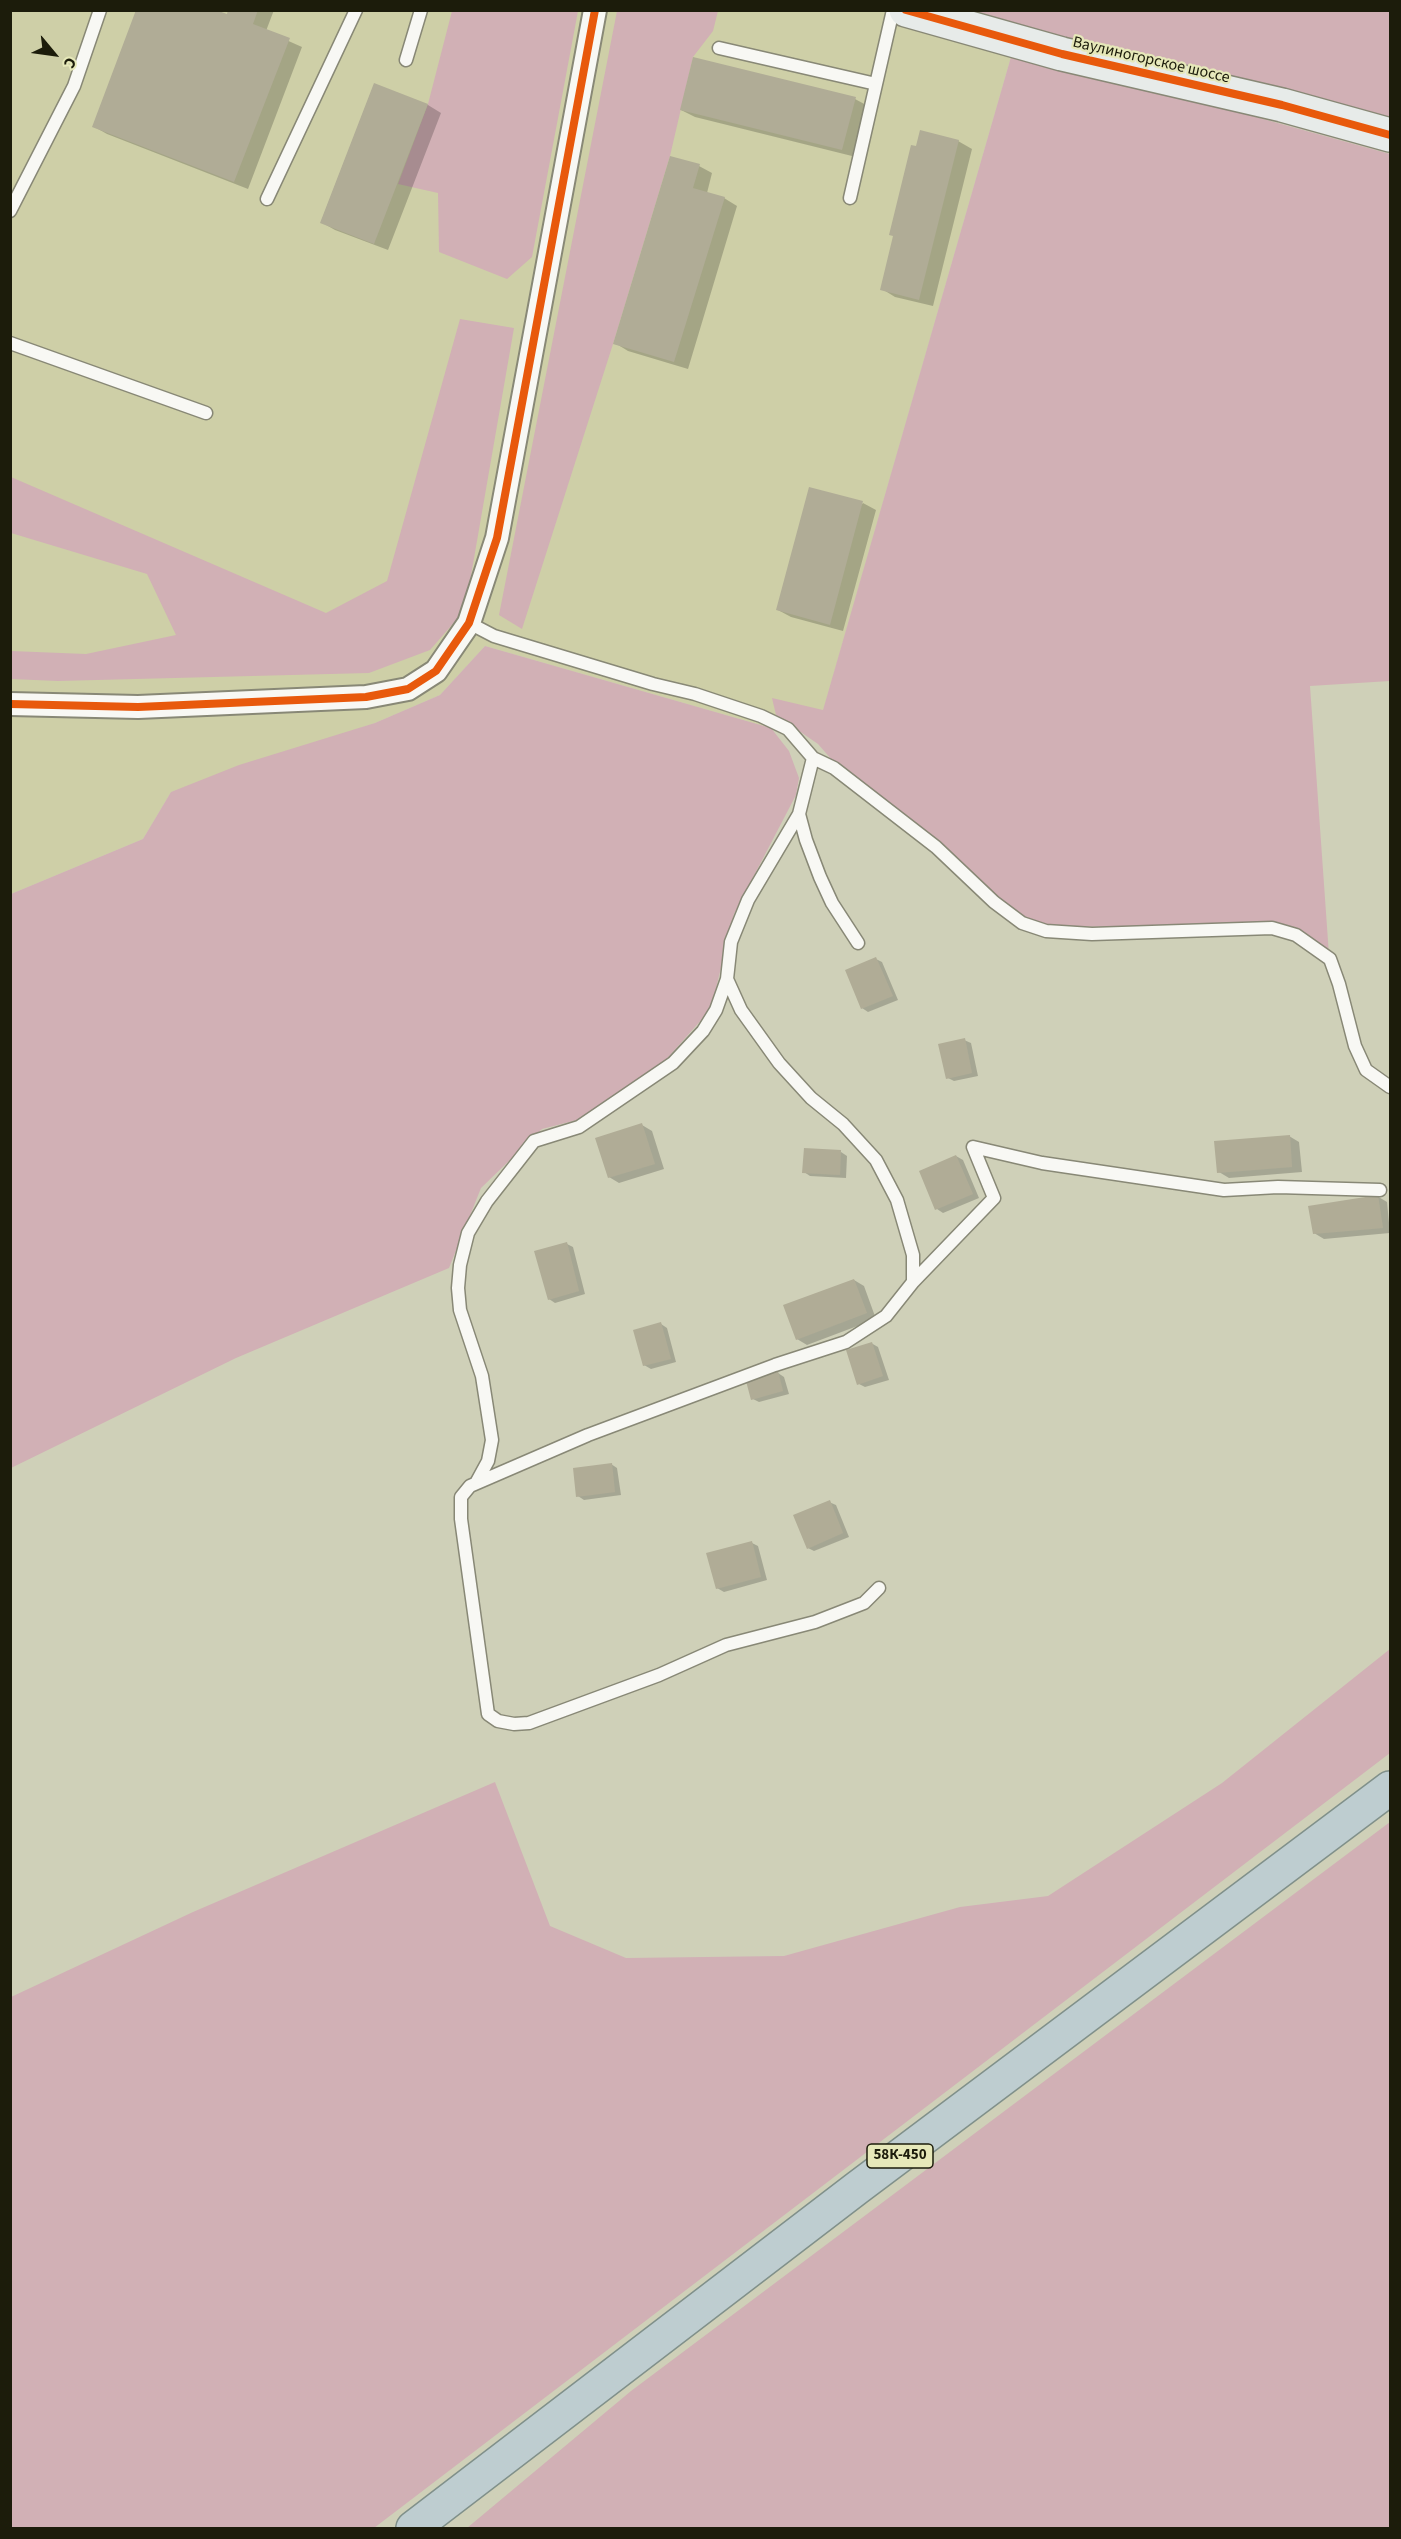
<!DOCTYPE html>
<meta charset="utf-8">
<style>
body{margin:0}
#map{position:relative;width:1401px;height:2539px;overflow:hidden;background:#cfd0b8;font-family:"Source Sans 3",sans-serif}
canvas{display:block}
.frame{position:absolute;inset:0;border:12px solid #1c1c0b;pointer-events:none}
.north{position:absolute;left:24px;top:24px;width:60px;height:60px;-webkit-text-stroke:4px #e6e8b9;paint-order:stroke;rotate:119deg;font-size:16px;font-weight:700;line-height:24px;text-align:center;color:#1c1c0b}
.north::after{content:'';display:block;margin:auto;width:21px;height:27px;background:#1c1c0b;clip-path:polygon(50% 0,100% 100%,50% 72%,0 100%)}
</style>
<div id="map">
<canvas width="1401" height="2539"></canvas>
<div class="frame"></div>
<div class="north">С</div>
</div>
<script>
const g = document.querySelector('canvas').getContext('2d');
g.lineJoin = 'round';
function paint(path, color) {
  g.fillStyle = color;
  g.fill(path, 'evenodd');
}
function shape(rows) {
  const path = new Path2D();
  for (const r of rows) {
    path.moveTo(r[0], r[1]);
    for (let i = 2; i < r.length; i += 2) path.lineTo(r[i], r[i + 1]);
  }
  return path;
}
function strokePath(path, color, width, dash) {
  g.strokeStyle = color;
  g.lineWidth = width;
  g.lineCap = dash ? 'butt' : 'round';
  g.setLineDash(dash || []);
  g.stroke(path);
}
function write(font, color, halo, rows, align = 'center') {
  g.font = font + ' "Source Sans 3",sans-serif';
  g.lineWidth = 4.5;
  g.setLineDash([]);
  g.textBaseline = 'middle';
  g.strokeStyle = halo;
  g.fillStyle = color;
  for (const [text, x, y, turn = 0] of rows) {
    g.save();
    g.translate(x, y);
    g.rotate((+turn || 0) * Math.PI / 180);
    g.textAlign = isNaN(turn) ? turn : align;
    if (halo) g.strokeText(text, 0, 0);
    g.fillText(text, 0, 0);
    g.restore();
  }
}
const built = shape([
 [935,10,1013,50,823,711,773,699,776,715,771,728,485,646,440,695,375,723,171,792,143,839,11,894,11,11]
]);
const green = shape([
 [452,11,578,11,532,257,507,279,439,252,438,193,398,184,428,104],
 [617,11,718,11,713,31,693,57,670,156,613,344,522,629,499,615],
 [935,11,1390,11,1390,121],
 [1013,50,1390,154,1390,681,1310,686,1329,955,1294,929,1038,926,1000,902,839,768,818,744,776,715,772,698,823,710],
 [460,319,514,328,465,610,430,650,369,673,58,681,11,679,11,651,86,654,176,635,147,574,11,533,11,477,326,613,387,581],
 [485,646,771,728,789,751,799,778,796,795,734,914,711,1009,655,1072,577,1120,542,1129,481,1188,449,1268,236,1358,11,1468,11,894,143,839,171,792,239,765,375,723,440,695],
 [1390,1649,1390,1753,374,2528,11,2528,11,1997,193,1912,495,1782,550,1926,626,1958,784,1956,960,1907,1048,1896,1222,1783],
 [1390,1822,1390,2528,467,2528,631,2391]
]);
const shadow = shape([
 [230,10,274,10,266,31,302,47,248,189,107,134,93,126,228,16],
 [374,85,428,105,441,113,388,250,335,230,321,222],
 [855,99,868,106,856,157,695,117,681,110],
 [958,141,972,149,933,306,895,297,882,289,895,237],
 [699,166,712,173,707,193,724,198,737,206,688,369,628,351,615,343],
 [863,503,876,510,843,631,791,617,778,610],
 [876,959,882,962,898,1000,868,1012,862,1008],
 [964,1040,971,1043,978,1076,954,1081,948,1078],
 [642,1125,652,1131,664,1169,619,1183,609,1177],
 [1289,1136,1299,1142,1302,1172,1229,1178,1219,1172],
 [841,1152,847,1156,846,1178,810,1176,804,1172],
 [956,1156,963,1160,979,1198,943,1213,937,1209,921,1172],
 [1377,1196,1387,1202,1390,1233,1324,1239,1314,1233],
 [567,1244,573,1247,585,1294,555,1303,549,1299],
 [854,1280,864,1286,876,1319,807,1345,797,1339],
 [661,1324,667,1328,676,1362,651,1369,644,1365],
 [871,1343,878,1347,889,1380,865,1387,859,1384],
 [778,1373,784,1377,789,1394,759,1402,753,1399],
 [611,1464,617,1468,621,1495,584,1500,578,1496],
 [829,1502,836,1505,849,1537,814,1551,808,1548],
 [752,1543,758,1546,767,1580,724,1592,717,1588]
]);
const building = shape([
 [136,10,216,10,227,14,228,10,258,10,253,24,290,38,234,182,92,127],
 [693,57,856,97,842,150,680,110],
 [374,83,428,104,374,244,320,223],
 [920,130,959,140,919,300,880,290,893,236,889,235,911,145,916,146],
 [670,156,700,164,693,188,725,197,674,362,613,344],
 [809,487,863,501,830,625,776,610],
 [876,957,893,996,861,1009,845,970],
 [965,1038,972,1073,946,1079,938,1044],
 [642,1123,655,1164,608,1178,595,1138],
 [1290,1135,1292,1167,1217,1173,1214,1141],
 [804,1148,841,1150,840,1175,802,1173],
 [956,1155,973,1194,935,1210,919,1171],
 [1378,1195,1383,1228,1313,1234,1308,1206],
 [567,1242,579,1291,548,1300,534,1251],
 [854,1279,867,1313,796,1340,783,1305],
 [661,1322,671,1359,643,1366,633,1330],
 [872,1342,883,1376,857,1385,846,1350],
 [778,1371,783,1391,751,1400,746,1381],
 [612,1463,615,1492,576,1497,573,1468],
 [830,1500,843,1533,807,1549,793,1515],
 [752,1541,761,1577,716,1589,706,1553]
]);
const lane = shape([
 [719,48,876,84],
 [406,60,421,10],
 [850,198,893,10],
 [267,199,356,10],
 [10,211,74,86,100,10],
 [10,343,206,413],
 [469,623,494,636,653,684,695,694,761,716,788,729,813,758,799,814,748,900,731,942,727,979,741,1010,779,1063,811,1098,843,1124,876,1160,897,1200,913,1255,913,1282,886,1316,846,1342,775,1365,588,1435,470,1486,461,1497,461,1519,488,1714,498,1721,514,1724,529,1723,659,1675,726,1645,815,1622,864,1603,879,1588],
 [813,758,834,768,936,847,994,902,1022,923,1046,931,1092,934,1272,928,1296,935,1330,959,1339,984,1355,1046,1366,1070,1390,1087],
 [799,814,806,840,820,877,832,903,858,943],
 [913,1282,994,1198,973,1147,1042,1163,1224,1190,1278,1187,1380,1190],
 [476,1483,488,1461,492,1440,482,1376,460,1310,458,1288,460,1265,468,1233,487,1201,534,1141,579,1127,673,1063,703,1031,716,1010,727,979]
]);
const street = shape([
 [10,704,138,707,366,697,408,689,436,671,469,623,497,538,595,10]
]);
const secondary = shape([
 [906,10,1062,54,1282,105,1390,135]
]);
const highway = shape([
 [413,2528,857,2188,1390,1788]
]);
const cycleway = shape([
 [906,10,1062,54,1282,105,1390,135],
 [10,704,138,707,366,697,408,689,436,671,469,623,497,538,595,10]
]);
const shields = [
 [900,2156,66]
];
const shieldNames = [
 ["58К-450",900,2156]
];
const streetNames = [
 ["Ваулиногорское шоссе",1151,61,13]
];
paint(built, '#cecfa7');
paint(green, '#d1b0b5');
paint(shadow, '#0003');
paint(building, '#b0ac96');
strokePath(lane, '#888876', 15);
strokePath(street, '#888876', 26);
strokePath(secondary, '#888876', 36);
strokePath(highway, '#80908a', 36);
strokePath(lane, '#f8f8f4', 12);
strokePath(street, '#f8f8f4', 22);
strokePath(secondary, '#e7ebe9', 33);
strokePath(highway, '#becdd0', 33);
strokePath(cycleway, '#e8590c', 8);
for (const [x, y, w] of shields) {
  const box = new Path2D();
  box.roundRect(x - w / 2, y - 12, w, 24, 4.5);
  g.fillStyle = '#e6e8b9';
  g.fill(box);
  strokePath(box, '#1c1c0b', 1.5);
}
write('bold 15px', '#1c1c0b', null, shieldNames);
write('16px', '#1c1c0b', '#e6e8b9', streetNames);
</script>
